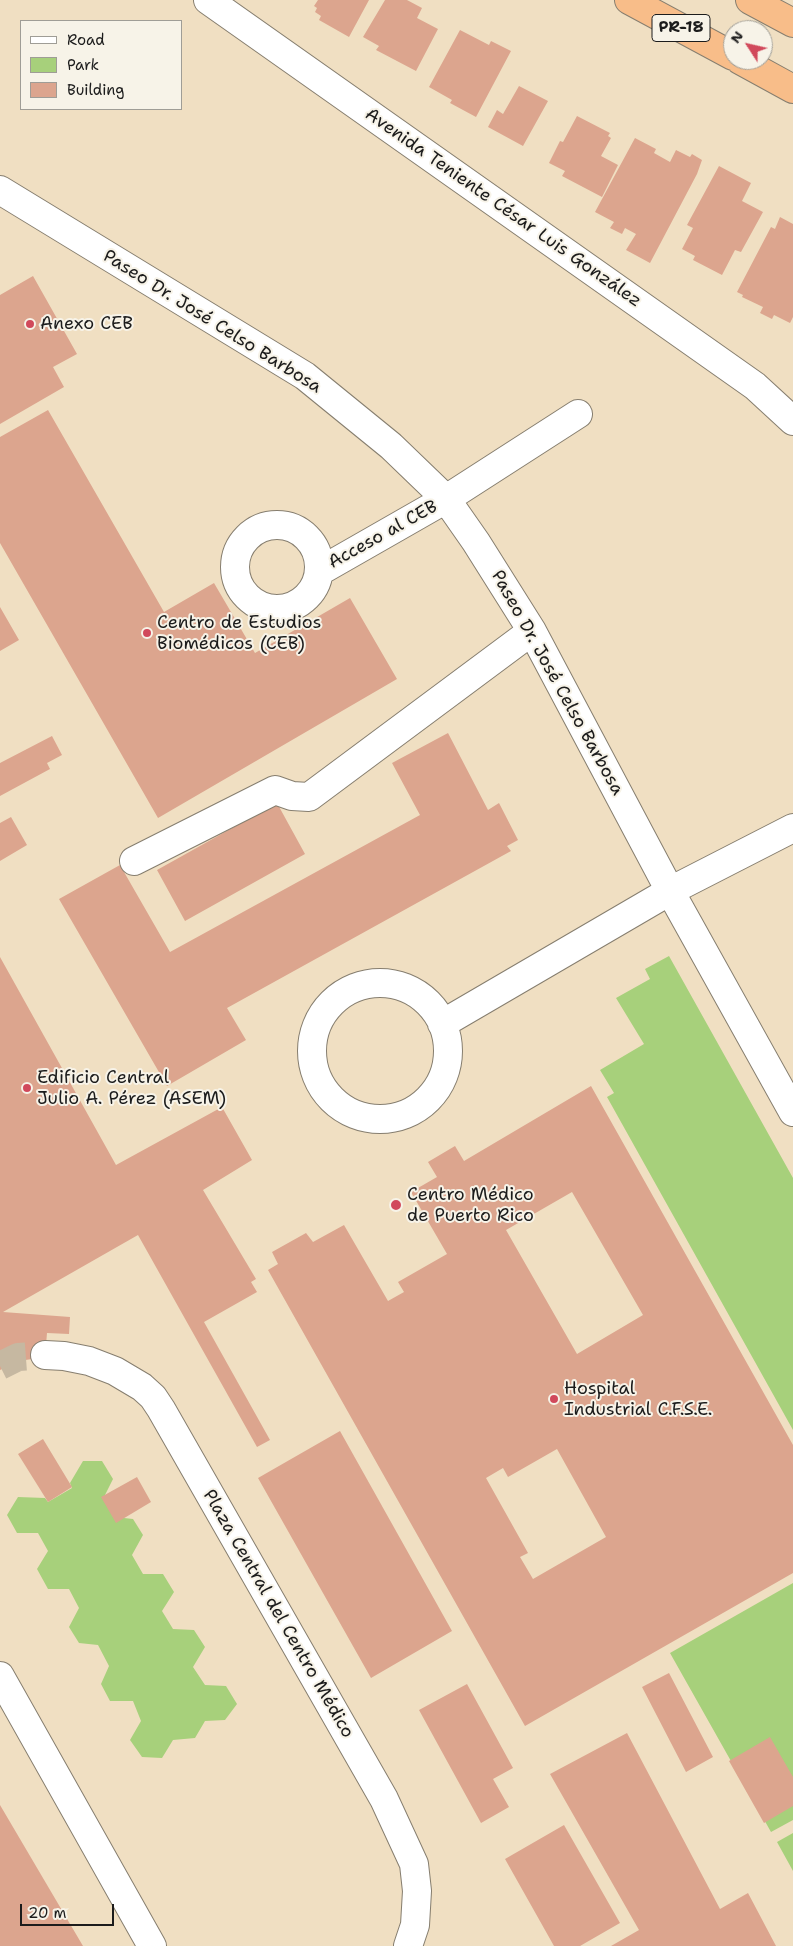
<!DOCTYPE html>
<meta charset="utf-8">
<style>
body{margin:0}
#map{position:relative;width:793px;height:1946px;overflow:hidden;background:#f0dfc2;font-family:"Shantell Sans",sans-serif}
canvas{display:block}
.legend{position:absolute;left:20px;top:20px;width:162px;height:90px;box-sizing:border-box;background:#f7f3e8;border:1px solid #9f9d96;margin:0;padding:6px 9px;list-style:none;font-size:15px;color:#1c1c1c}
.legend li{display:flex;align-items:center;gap:10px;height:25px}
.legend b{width:25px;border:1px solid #9f9d96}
.north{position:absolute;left:723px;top:20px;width:50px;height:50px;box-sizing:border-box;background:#f7f3e8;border:1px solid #9f9d96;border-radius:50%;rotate:305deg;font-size:14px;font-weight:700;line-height:20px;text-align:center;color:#1c1c1c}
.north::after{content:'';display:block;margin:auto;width:18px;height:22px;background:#d1495b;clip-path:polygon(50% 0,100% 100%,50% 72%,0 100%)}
.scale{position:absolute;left:20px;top:1904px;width:94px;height:22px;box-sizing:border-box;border:2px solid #1c1c1c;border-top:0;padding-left:6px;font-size:15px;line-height:18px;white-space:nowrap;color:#1c1c1c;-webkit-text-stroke:4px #f7f3e8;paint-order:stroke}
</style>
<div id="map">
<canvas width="793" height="1946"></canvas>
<ul class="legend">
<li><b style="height:6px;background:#fff"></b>Road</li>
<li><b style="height:14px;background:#a7d07b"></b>Park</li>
<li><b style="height:14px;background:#dca58e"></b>Building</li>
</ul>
<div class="north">N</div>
<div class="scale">20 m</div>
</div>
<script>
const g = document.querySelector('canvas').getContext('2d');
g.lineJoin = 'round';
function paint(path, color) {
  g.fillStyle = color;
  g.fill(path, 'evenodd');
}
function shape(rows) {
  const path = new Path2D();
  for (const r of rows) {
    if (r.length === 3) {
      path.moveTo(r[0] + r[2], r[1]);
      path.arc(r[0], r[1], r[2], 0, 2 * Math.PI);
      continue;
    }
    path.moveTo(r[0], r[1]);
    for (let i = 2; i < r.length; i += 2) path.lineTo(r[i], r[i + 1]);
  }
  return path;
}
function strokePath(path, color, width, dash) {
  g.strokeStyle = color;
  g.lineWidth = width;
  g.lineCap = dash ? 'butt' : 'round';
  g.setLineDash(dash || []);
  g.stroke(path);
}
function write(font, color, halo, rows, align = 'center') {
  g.font = font + ' "Shantell Sans",sans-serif';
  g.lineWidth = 4;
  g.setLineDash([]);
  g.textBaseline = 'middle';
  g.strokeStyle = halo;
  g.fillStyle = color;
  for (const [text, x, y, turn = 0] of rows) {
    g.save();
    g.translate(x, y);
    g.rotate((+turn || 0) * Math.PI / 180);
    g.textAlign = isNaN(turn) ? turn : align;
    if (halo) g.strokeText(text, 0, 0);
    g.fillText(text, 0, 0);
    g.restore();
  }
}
const green = shape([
 [669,956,793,1178,793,1430,607,1097,614,1093,600,1070,644,1044,616,998,650,979,645,969],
 [83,1461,102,1461,113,1479,105,1495,124,1518,133,1519,143,1535,132,1555,143,1574,163,1574,174,1592,162,1611,173,1629,194,1630,205,1647,193,1667,205,1685,226,1686,237,1704,225,1720,205,1721,195,1738,173,1740,162,1758,142,1757,130,1740,141,1721,133,1701,110,1701,101,1684,109,1666,98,1645,79,1643,69,1627,79,1608,69,1589,48,1589,37,1569,48,1551,38,1533,17,1533,7,1515,18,1497,45,1498,48,1502,72,1488,70,1483],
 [793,1583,793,1820,771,1832,670,1653],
 [793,1833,793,1871,777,1842]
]);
const building = shape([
 [318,0,369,0,349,37,319,20,321,16,315,12,317,8,314,6],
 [385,0,407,0,422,8,417,18,438,29,416,71,376,50,379,46,363,37],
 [460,30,489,45,491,41,511,51,476,117,450,103,452,100,429,87],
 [519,86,548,101,523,146,488,127,497,110,503,114],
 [577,116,610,133,608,136,611,138,601,156,618,165,602,197,562,176,565,171,549,163,560,141,563,142],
 [635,138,656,149,654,153,670,162,676,150,690,157,692,154,702,160,697,174,650,263,626,250,636,234,625,228,622,234,610,228,614,222,595,212],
 [719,166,751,183,742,201,763,212,741,252,735,250,722,275,693,260,695,256,682,249,693,228,687,225],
 [780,217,793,224,793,317,790,323,774,315,772,319,760,313,763,307,742,297,743,295,737,292,771,227,775,229],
 [33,276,77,354,53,367,64,387,0,424,0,295],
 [48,410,164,612,214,583,255,653,350,598,397,679,158,818,0,543,0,437],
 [0,607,19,640,0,651],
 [448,733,488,810,499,803,518,840,507,846,511,851,227,1008,246,1040,167,1086,59,899,120,865,170,952,420,815,392,763],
 [52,736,62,755,47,763,50,769,0,796,0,763],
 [277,803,305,854,185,921,157,870],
 [11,817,27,845,0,861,0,823],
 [0,957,116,1165,222,1107,252,1160,203,1190,256,1279,251,1282,257,1292,204,1322,270,1440,257,1447,138,1235,3,1312,70,1317,69,1334,47,1333,45,1357,19,1361,0,1370],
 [591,1086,793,1445,793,1573,525,1726,268,1270,278,1264,272,1252,306,1233,313,1242,344,1225,388,1301,404,1292,398,1282,447,1254,411,1192,437,1177,428,1162,455,1146,464,1161],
 [572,1192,643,1315,577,1354,506,1230],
 [557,1449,606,1537,533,1579,520,1557,528,1553,486,1478,503,1468,508,1477],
 [340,1431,452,1631,371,1678,258,1478],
 [43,1439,72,1487,48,1502,18,1454],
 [137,1477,151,1502,116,1523,101,1497],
 [669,1673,713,1757,686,1772,642,1687],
 [467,1684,513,1768,493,1779,509,1807,481,1823,419,1710],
 [627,1733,720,1909,748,1893,776,1946,611,1946,639,1930,550,1774],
 [770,1737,793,1777,793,1806,764,1823,729,1761],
 [0,1805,83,1946,0,1946],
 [564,1825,620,1923,580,1946,554,1946,505,1859]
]);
const minorTunnel = shape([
 [0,1366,18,1357,45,1355]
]);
const minor = shape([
 [208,0,755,386,793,421],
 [0,190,305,376,391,446,446,499,476,542,532,631,670,891,793,1112],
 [277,567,42],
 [320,571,446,499,578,414],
 [134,861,275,790,292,796,309,797,532,631],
 [380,1051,68],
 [442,1024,670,891,793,828],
 [45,1355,64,1356,89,1361,115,1371,142,1387,153,1397,161,1409,384,1799,414,1864,417,1891,415,1925,408,1946],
 [0,1676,152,1946]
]);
const highway = shape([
 [629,0,733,56],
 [750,0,793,23],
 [740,60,793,89]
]);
const markers = [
 [30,324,5,"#d1495b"],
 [147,633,5,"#d1495b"],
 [27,1088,5,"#d1495b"],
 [396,1205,6,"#d1495b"],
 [554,1399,5,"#d1495b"]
];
const shields = [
 [681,28,58]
];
const shieldNames = [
 ["PR-18",681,28]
];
const streetNames = [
 ["Avenida Teniente César Luis González",503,208,35],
 ["Paseo Dr. José Celso Barbosa",212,322,32],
 ["Acceso al CEB",383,535,-29],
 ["Paseo Dr. José Celso Barbosa",557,683,61],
 ["Plaza Central del Centro Médico",278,1614,60]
];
const poiNames = [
 ["Anexo CEB",40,324],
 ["Centro de Estudios",157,623],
 ["Biomédicos (CEB)",157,644],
 ["Edificio Central",37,1078],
 ["Julio A. Pérez (ASEM)",37,1099],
 ["Centro Médico",407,1195],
 ["de Puerto Rico",407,1216],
 ["Hospital",564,1389],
 ["Industrial C.F.S.E.",564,1410]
];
paint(green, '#a7d07b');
paint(building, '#dca58e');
strokePath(minorTunnel, '#c6b8a1', 28, [28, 14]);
strokePath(minor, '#867e6f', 30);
strokePath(highway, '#867e6f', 30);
strokePath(minor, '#fff', 28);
strokePath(highway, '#f8bd89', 28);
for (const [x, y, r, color] of markers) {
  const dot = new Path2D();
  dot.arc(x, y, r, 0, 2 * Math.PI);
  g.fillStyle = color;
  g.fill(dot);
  strokePath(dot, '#f7f3e8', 2);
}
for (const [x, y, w] of shields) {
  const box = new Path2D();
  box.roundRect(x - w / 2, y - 13.5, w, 27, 4);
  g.fillStyle = '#f7f3e8';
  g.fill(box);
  strokePath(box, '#1c1c1c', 1);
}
write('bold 16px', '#1c1c1c', null, shieldNames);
write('18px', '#1c1c1c', '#f7f3e8', streetNames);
write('18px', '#1c1c1c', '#f7f3e8', poiNames, 'left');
</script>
